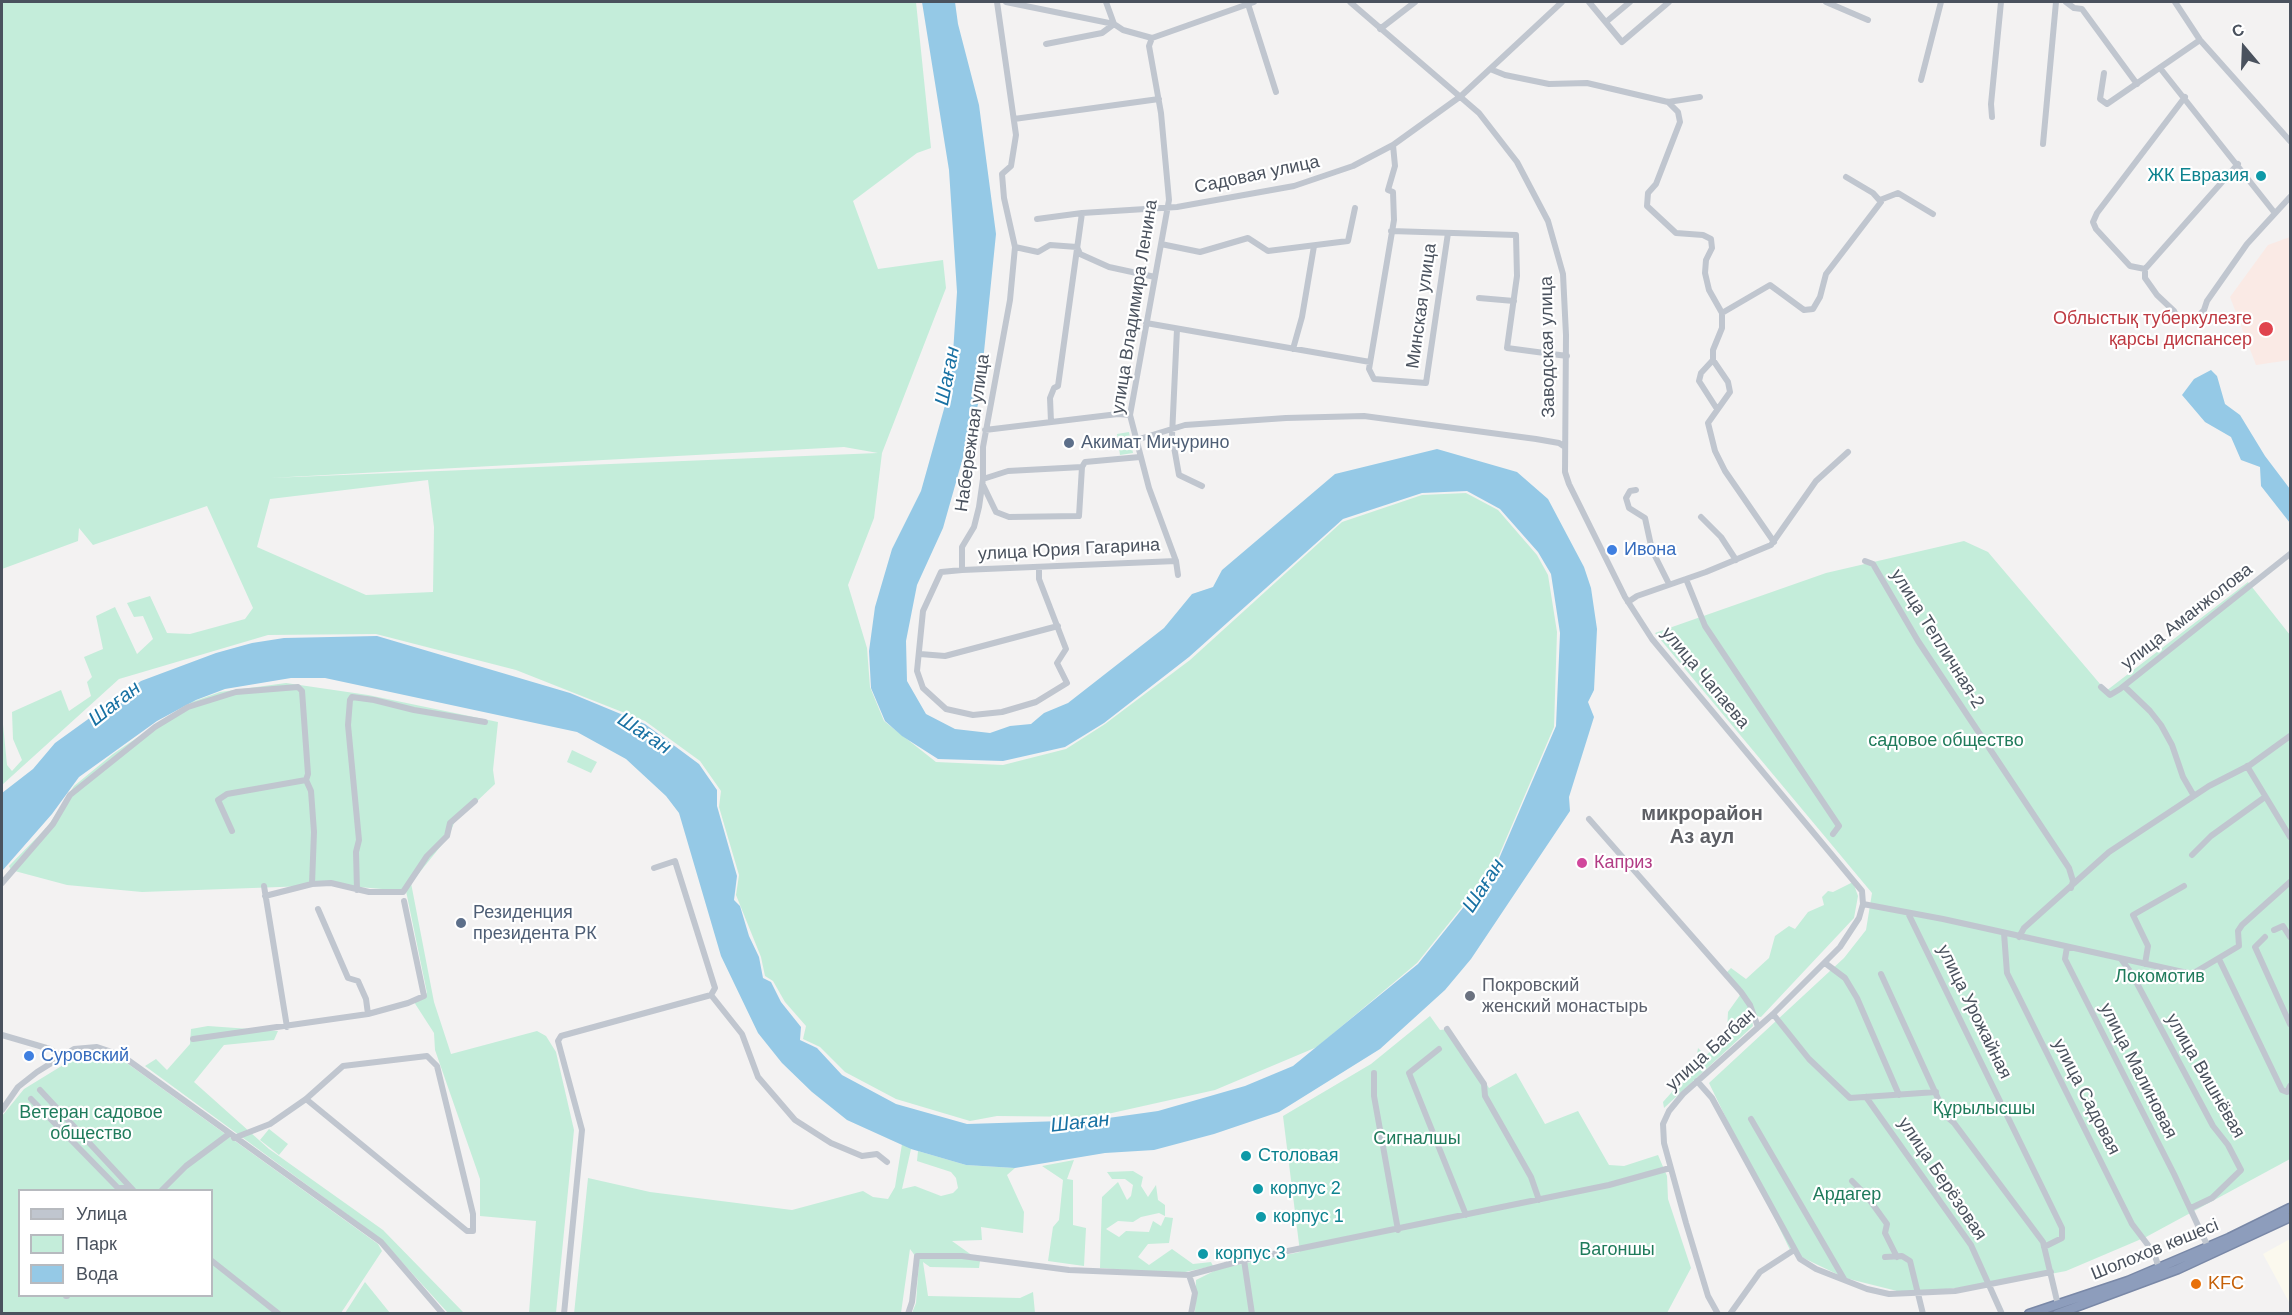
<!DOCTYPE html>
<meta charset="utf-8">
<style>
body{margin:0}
#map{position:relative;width:2292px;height:1315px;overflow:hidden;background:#f3f2f2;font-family:Helvetica,sans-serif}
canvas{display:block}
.frame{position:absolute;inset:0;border:3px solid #4a525e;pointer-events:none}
.legend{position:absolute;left:18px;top:1189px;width:195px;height:108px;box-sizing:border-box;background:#fff;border:2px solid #b7babf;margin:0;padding:8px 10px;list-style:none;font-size:18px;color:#4a525e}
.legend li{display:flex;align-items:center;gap:12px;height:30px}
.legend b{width:30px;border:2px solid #b7babf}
.north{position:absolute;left:2214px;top:18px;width:60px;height:60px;-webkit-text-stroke:4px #fff;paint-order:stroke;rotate:341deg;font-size:16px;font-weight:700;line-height:24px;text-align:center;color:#4a525e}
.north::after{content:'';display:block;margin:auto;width:21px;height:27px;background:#4a525e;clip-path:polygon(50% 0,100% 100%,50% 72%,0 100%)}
</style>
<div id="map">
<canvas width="2292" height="1315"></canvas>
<div class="frame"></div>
<ul class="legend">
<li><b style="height:8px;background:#c0c6cf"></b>Улица</li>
<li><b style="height:16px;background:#c4edda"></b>Парк</li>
<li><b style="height:16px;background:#95c9e6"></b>Вода</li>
</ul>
<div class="north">С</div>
</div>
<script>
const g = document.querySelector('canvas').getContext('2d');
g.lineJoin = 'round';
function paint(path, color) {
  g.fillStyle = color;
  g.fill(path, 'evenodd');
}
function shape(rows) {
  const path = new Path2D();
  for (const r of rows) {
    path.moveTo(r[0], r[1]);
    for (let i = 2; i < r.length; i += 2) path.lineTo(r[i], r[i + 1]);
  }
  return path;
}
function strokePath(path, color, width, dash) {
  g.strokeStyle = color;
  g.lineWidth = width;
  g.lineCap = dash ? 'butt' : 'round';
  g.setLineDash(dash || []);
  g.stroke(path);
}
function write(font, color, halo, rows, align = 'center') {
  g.font = font + ' Helvetica,sans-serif';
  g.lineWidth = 4.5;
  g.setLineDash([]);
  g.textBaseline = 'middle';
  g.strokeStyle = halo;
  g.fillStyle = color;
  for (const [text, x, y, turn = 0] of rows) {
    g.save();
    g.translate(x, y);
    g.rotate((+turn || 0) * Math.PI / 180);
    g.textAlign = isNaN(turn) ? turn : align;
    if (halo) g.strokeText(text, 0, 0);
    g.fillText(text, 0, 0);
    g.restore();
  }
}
const commercial = shape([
 [2290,1239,2290,1304,2263,1254]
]);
const medical = shape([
 [2290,237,2290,360,2256,365,2230,297,2268,245]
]);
const green = shape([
 [2,2,916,2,931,148,917,153,853,201,878,269,943,260,946,288,882,453,874,518,848,585,867,648,870,687,884,721,936,762,1003,765,1066,749,1105,724,1190,660,1342,522,1422,495,1466,493,1498,510,1537,555,1548,575,1557,632,1554,727,1494,867,1417,963,1317,1047,1215,1090,1094,1117,997,1116,970,1121,896,1099,845,1072,820,1047,803,1039,806,1026,785,1002,773,981,765,976,761,957,736,895,739,875,719,807,721,791,700,761,645,721,516,670,376,634,268,635,119,679,2,785,2,714,7,765,12,771,22,760,13,739,12,712,61,690,69,711,91,696,87,682,92,677,84,657,103,649,96,616,115,607,137,654,153,639,143,616,134,617,127,603,150,596,167,633,190,634,245,619,253,608,207,506,93,545,79,528,78,541,2,569],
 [844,447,878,453,270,478],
 [428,480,434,527,433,592,366,595,257,547,270,499],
 [1129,432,1133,453,1120,455,1117,434],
 [1964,541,1988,552,2106,691,2248,582,2290,635,2290,1159,2146,1237,2066,1271,1998,1284,1905,1293,1845,1278,1791,1252,1709,1083,1844,958,1866,930,1872,893,1655,633,1826,573],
 [286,683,368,695,498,722,493,770,495,784,454,823,449,836,411,883,434,1002,451,1054,537,1031,546,1036,556,1052,574,1130,556,1313,529,1313,536,1221,480,1216,480,1179,435,1050,434,1033,414,1002,427,993,406,891,335,885,142,892,67,885,11,870,9,866,48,826,74,786,113,754,166,718,192,702,220,692],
 [572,750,597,762,591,773,567,762],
 [1853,882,1858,896,1854,918,1761,1017,1751,1015,1753,1026,1664,1108,1663,1102,1695,1066,1698,1048,1706,1056,1727,1031,1728,1012,1743,991,1726,973,1731,968,1746,979,1769,958,1775,936,1789,926,1795,929,1808,912,1824,905,1822,897,1828,891,1833,892],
 [1430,1016,1440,1030,1450,1029,1489,1088,1516,1073,1545,1124,1578,1111,1609,1165,1624,1166,1658,1155,1667,1176,1668,1199,1691,1268,1667,1313,1195,1314,1196,1280,1218,1269,1300,1252,1283,1116,1371,1064],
 [208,1026,278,1031,274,1040,224,1045,194,1082,269,1149,383,1230,463,1312,475,1313,448,1313,382,1240,145,1066,156,1059,167,1070,190,1044,191,1029],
 [86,1051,112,1060,112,1057,124,1061,378,1244,382,1251,341,1313,2,1314,2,1116,24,1089],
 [20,1190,212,1190,212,1296,20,1296],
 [269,1129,288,1144,279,1155,260,1140],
 [902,1144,911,1149,902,1189,915,1186,941,1196,953,1193,958,1188,956,1178,951,1172,917,1161,918,1151,966,1165,1015,1168,1007,1175,1024,1212,1023,1233,981,1227,982,1240,952,1241,980,1261,979,1268,930,1267,923,1262,928,1296,1020,1298,1033,1292,1035,1313,912,1313,916,1303,919,1261,910,1249,901,1313,574,1314,588,1178,650,1192,792,1210,863,1191,873,1197,888,1199,895,1187],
 [1074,1160,1067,1179,1073,1180,1073,1225,1086,1228,1084,1266,1048,1261,1053,1227,1059,1220,1063,1180,1042,1166],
 [1133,1171,1143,1177,1141,1186,1148,1197,1156,1185,1158,1200,1165,1205,1165,1216,1159,1213,1141,1217,1133,1222,1118,1221,1106,1229,1119,1237,1126,1231,1149,1232,1153,1221,1161,1226,1165,1217,1173,1218,1169,1243,1148,1244,1138,1257,1149,1265,1172,1249,1193,1264,1211,1262,1213,1266,1176,1274,1100,1268,1102,1197,1118,1182,1127,1200,1131,1196,1133,1185,1125,1179,1112,1179,1107,1172],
 [365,1282,390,1313,345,1313]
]);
const water = shape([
 [922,2,955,2,958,24,979,105,996,234,979,401,943,528,917,585,906,641,907,681,926,714,955,729,990,733,1010,726,1031,724,1044,713,1068,703,1164,628,1192,594,1213,587,1222,570,1335,474,1437,449,1517,472,1548,499,1584,567,1591,588,1597,629,1594,690,1588,702,1594,717,1569,797,1570,811,1471,959,1445,990,1380,1049,1279,1112,1214,1134,1154,1150,1105,1153,1015,1168,966,1165,911,1149,847,1120,812,1092,782,1063,758,1033,721,956,679,813,666,796,626,759,577,732,325,678,291,678,225,689,196,700,157,721,79,777,52,814,2,871,2,793,33,769,55,743,141,681,216,653,252,643,284,638,377,636,570,693,645,724,699,764,717,790,717,806,737,876,734,900,740,906,749,936,759,957,763,978,771,982,781,1002,801,1027,800,1040,817,1048,842,1075,896,1104,967,1124,1094,1120,1158,1111,1245,1086,1293,1066,1418,964,1495,868,1556,726,1560,633,1551,574,1538,552,1500,509,1467,491,1422,493,1343,519,1189,657,1104,723,1065,747,1003,761,938,759,902,736,885,721,871,688,869,651,875,607,892,549,921,491,951,384,957,292,949,170],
 [2211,370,2217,376,2225,404,2240,415,2265,456,2290,489,2290,523,2261,486,2260,467,2241,460,2231,437,2205,422,2182,395,2194,379]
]);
const minor = shape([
 [997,2,1016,135,1011,166,1002,174,1004,198,1015,247,1010,300,983,447,983,479,979,507,974,527,962,547,962,570,941,572,923,611,917,671,923,688,946,709,973,715,1002,712,1036,702,1067,683,1057,663,1066,649,1039,579,1039,567],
 [1006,2,1114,24,1123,30,1152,38,1254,2],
 [1350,2,1479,113,1517,162,1548,221,1563,274,1566,335,1565,472,1569,484,1625,597,1652,639,1862,891,1863,904,1859,918,1840,947,1773,1014,1683,1094,1669,1111,1663,1124,1664,1143,1686,1223,1708,1296,1718,1314],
 [1589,2,1622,42,1669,2],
 [1826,2,1868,20],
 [2066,2,2074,8,2082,9,2137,84],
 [2175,2,2200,40,2290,141],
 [1248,4,1276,92],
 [1606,22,1630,2],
 [1380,29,1415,2],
 [1152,38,1149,46,1161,113,1169,200,1130,415,1149,488,1176,561,1178,575],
 [1046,44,1102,33,1114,24,1106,2],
 [2160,68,2274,212],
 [1490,69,1505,75,1549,84,1587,83,1668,102,1700,97],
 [2104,73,2100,99,2107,104,2200,40],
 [1921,80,1941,2],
 [2185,97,2097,213,2093,222,2096,229,2130,266,2145,269,2238,164],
 [1668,102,1678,112,1680,122,1656,184,1648,193,1647,206,1676,233,1703,235,1711,239,1712,248,1706,260,1705,273,1709,290,1722,313,1722,328,1713,350,1713,360,1728,382,1730,392,1708,423,1715,451,1725,471,1774,542],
 [1992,117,1991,104,2001,2],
 [1014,119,1159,99],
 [2043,144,2056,2],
 [1393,145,1395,166,1388,190,1393,192,1394,220,1369,369,1374,379,1426,383,1448,233],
 [1880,200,1898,193,1933,214],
 [1037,219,1082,213,1177,207,1294,186,1353,166,1393,145,1461,96,1562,2],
 [1391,231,1516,235,1517,276,1507,348,1567,356],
 [1161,244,1200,252,1248,238,1268,251,1348,241,1355,208],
 [1015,247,1038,252,1050,245,1077,247,1080,254,1109,267,1155,277],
 [2145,269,2145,278,2157,295,2174,311,2178,320,2193,321,2204,310,2207,301,2247,244,2290,197],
 [1479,298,1514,301],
 [1722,313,1770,285,1804,310,1813,309,1820,297,1826,274,1881,202,1873,193,1846,177],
 [1146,323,1370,362],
 [1177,329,1172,436,1179,475,1202,486],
 [1293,349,1302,317,1314,246],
 [1713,360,1701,373,1699,381,1717,409],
 [1051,422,1050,398,1054,388,1058,386,1082,213],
 [985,430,1118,414,1130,415],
 [1136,440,1185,425,1286,418,1364,416,1536,439,1559,443,1565,447],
 [983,479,1008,471,1082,467,1085,462,1140,457],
 [983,485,996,512,1009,517,1079,516,1082,467],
 [1636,490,1630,491,1626,498,1629,508,1645,518,1652,550,1669,584],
 [1701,517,1721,537,1736,560],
 [1865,561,1873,564,1918,641,2069,868,2073,881,2071,888],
 [962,570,1176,561],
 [1686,579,1705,626,1839,826,1833,834],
 [1628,602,1637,596,1706,572,1771,545,1816,481,1848,452],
 [920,654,945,656,1058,626],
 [2124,686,2150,711,2161,725,2172,745,2183,777,2194,796],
 [2101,687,2110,695,2120,689,2290,554],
 [2247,766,2290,837],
 [306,780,311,791,314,832,312,884],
 [1589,819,1741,992,1750,1005,1758,1027],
 [2192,855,2211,836,2265,797],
 [2,883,53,824,70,795,155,727,188,707,236,692,298,687,302,691,308,774,306,780,227,794,218,800,232,831],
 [264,886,287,1027],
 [357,890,356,852,359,840,348,725,350,700,352,697,374,700,414,710,485,722],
 [265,896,312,884,331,883,369,892,403,892,427,856,447,836,450,823,475,801],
 [1863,904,1943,919,2192,974,2239,946,2238,931,2242,925,2290,882],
 [318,909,348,978,358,981,366,999,368,1014],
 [1908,913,2062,1228,2062,1238,2044,1247],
 [2274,930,2283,926,2290,937],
 [2004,933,2007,973,2132,1224,2154,1253,2159,1268],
 [2019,937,2024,928,2109,852,2209,786,2250,765,2290,736],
 [2265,937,2255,947,2290,1024],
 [2067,947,2065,959,2174,1174,2208,1247],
 [2121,959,2132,974,2213,1126,2228,1145,2241,1170,2212,1198,2191,1208],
 [2219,959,2282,1090,2287,1092,2290,1086],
 [1825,963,1845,978,1857,998,1899,1095],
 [2145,964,2148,946,2133,915,2184,886],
 [1881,974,1946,1116,1954,1123,2043,1242,2058,1305],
 [711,995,742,1034,758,1077,795,1120,831,1143,862,1156,877,1154,887,1162],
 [1773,1014,1809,1059,1850,1098,1936,1092],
 [1447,1029,1484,1084,1485,1096,1531,1177,1539,1200],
 [2,1035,50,1049,61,1056],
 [193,1039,368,1014,408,1003,424,996,404,901],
 [1439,1049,1409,1073,1466,1215],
 [1374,1073,1374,1096,1398,1230],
 [1697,1081,1712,1098,1800,1259,1816,1269,1867,1289,1889,1294,1955,1291,2051,1272],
 [40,1090,133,1190],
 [1866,1097,1971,1245,2002,1314],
 [31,1099,118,1188,131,1188],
 [2,1110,18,1087,37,1072,74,1049,97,1047,121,1055,381,1242,443,1314],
 [1751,1119,1844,1279],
 [234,1138,270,1124,306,1099,343,1066,427,1056,437,1066,473,1214,473,1231,467,1231,306,1099],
 [1852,1181,1866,1195,1887,1224,1885,1233,1897,1257],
 [162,1190,186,1166,229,1134],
 [1885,1257,1902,1256,1910,1261,1923,1314],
 [1244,1260,1252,1314],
 [212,1261,279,1314],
 [1189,1275,1195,1293,1191,1314],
 [66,1296,67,1296],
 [564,1314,582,1130,558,1041,561,1036,711,995,715,988,675,861,654,868],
 [908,1314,912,1302,917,1256,962,1256,1069,1270,1189,1275,1244,1260,1609,1185,1670,1168],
 [1730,1314,1760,1272,1794,1250]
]);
const highway = shape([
 [2029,1314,2128,1281,2229,1238,2290,1208],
 [2057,1314,2178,1269,2290,1217]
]);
const markers = [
 [2261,176,6,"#0f9aa8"],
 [2266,329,8,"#e0444e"],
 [1069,443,6,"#5c6f8a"],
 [1612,550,6,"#3f7fe0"],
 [1582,863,6,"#d1479c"],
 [461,923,6,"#5c6f8a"],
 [1470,996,6,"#6b7280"],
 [29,1056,6,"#3f7fe0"],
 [1246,1156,6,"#0f9aa8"],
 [1258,1189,6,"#0f9aa8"],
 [1261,1217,6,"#0f9aa8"],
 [1203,1254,6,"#0f9aa8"],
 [2196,1284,6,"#e8710a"]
];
const streetNames = [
 ["Садовая улица",1257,175,-12],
 ["Минская улица",1422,306,-82],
 ["улица Владимира Ленина",1135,307,-81],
 ["Заводская улица",1548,347,-91],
 ["Набережная улица",973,433,-82],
 ["улица Юрия Гагарина",1069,550,-3],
 ["улица Аманжолова",2187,617,-38],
 ["улица Тепличная-2",1937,639,58],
 ["улица Чапаева",1705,678,50],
 ["улица Урожайная",1974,1012,64],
 ["улица Багбан",1711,1050,-42],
 ["улица Малиновая",2138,1071,63],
 ["улица Вишнёвая",2205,1076,60],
 ["улица Садовая",2086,1097,63],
 ["улица Берёзовая",1942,1179,56],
 ["Шолохов көшесі",2155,1250,-22]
];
const cultureNames = [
 ["ЖК Евразия",2249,176,"right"],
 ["Столовая",1258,1156],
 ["корпус 2",1270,1189],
 ["корпус 1",1273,1217],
 ["корпус 3",1215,1254]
];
const healthNames = [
 ["Облыстық туберкулезге",2252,319],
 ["қарсы диспансер",2252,340]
];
const serviceNames = [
 ["Акимат Мичурино",1081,443],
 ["Резиденция",473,913],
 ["президента РК",473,934]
];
const shopNames = [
 ["Ивона",1624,550],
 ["Суровский",41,1056]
];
const parkNames = [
 ["садовое общество",1946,741],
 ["Локомотив",2160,977],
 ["Құрылысшы",1984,1109],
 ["Ветеран садовое",91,1113],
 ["общество",91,1134],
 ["Сигналшы",1417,1139],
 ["Ардагер",1847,1195],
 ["Вагоншы",1617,1250]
];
const hotelNames = [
 ["Каприз",1594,863]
];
const worshipNames = [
 ["Покровский",1482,986],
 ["женский монастырь",1482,1007]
];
const foodNames = [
 ["KFC",2208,1284]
];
const waterNames = [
 ["Шаған",948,376,-79],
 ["Шаған",115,704,-38],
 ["Шаған",644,734,33],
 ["Шаған",1484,886,-57],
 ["Шаған",1080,1123,-6]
];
const neighbourhoodNames = [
 ["микрорайон",1702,814],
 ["Аз аул",1702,837]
];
paint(commercial, '#fbf9ee');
paint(medical, '#faeae5');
paint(green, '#c4edda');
paint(water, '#95c9e6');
strokePath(highway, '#7988a7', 11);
strokePath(minor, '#c0c6cf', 6);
strokePath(highway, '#8d9dbc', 8);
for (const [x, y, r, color] of markers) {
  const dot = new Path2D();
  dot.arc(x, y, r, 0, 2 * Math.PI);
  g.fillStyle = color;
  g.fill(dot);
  strokePath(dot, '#fff', 2);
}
write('18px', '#4a525e', '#fff', streetNames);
write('18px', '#0d838f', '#fff', cultureNames, 'left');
write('18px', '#be3a42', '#fff', healthNames, 'right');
write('18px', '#4e5e75', '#fff', serviceNames, 'left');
write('18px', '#366cbe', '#fff', shopNames, 'left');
write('18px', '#1f7b5b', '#fff', parkNames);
write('18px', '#b23c85', '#fff', hotelNames, 'left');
write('18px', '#5b616d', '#fff', worshipNames, 'left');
write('18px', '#c56008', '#fff', foodNames, 'left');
write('italic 20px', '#1871a3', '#fff', waterNames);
write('bold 20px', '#5e6066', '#fff', neighbourhoodNames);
</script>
